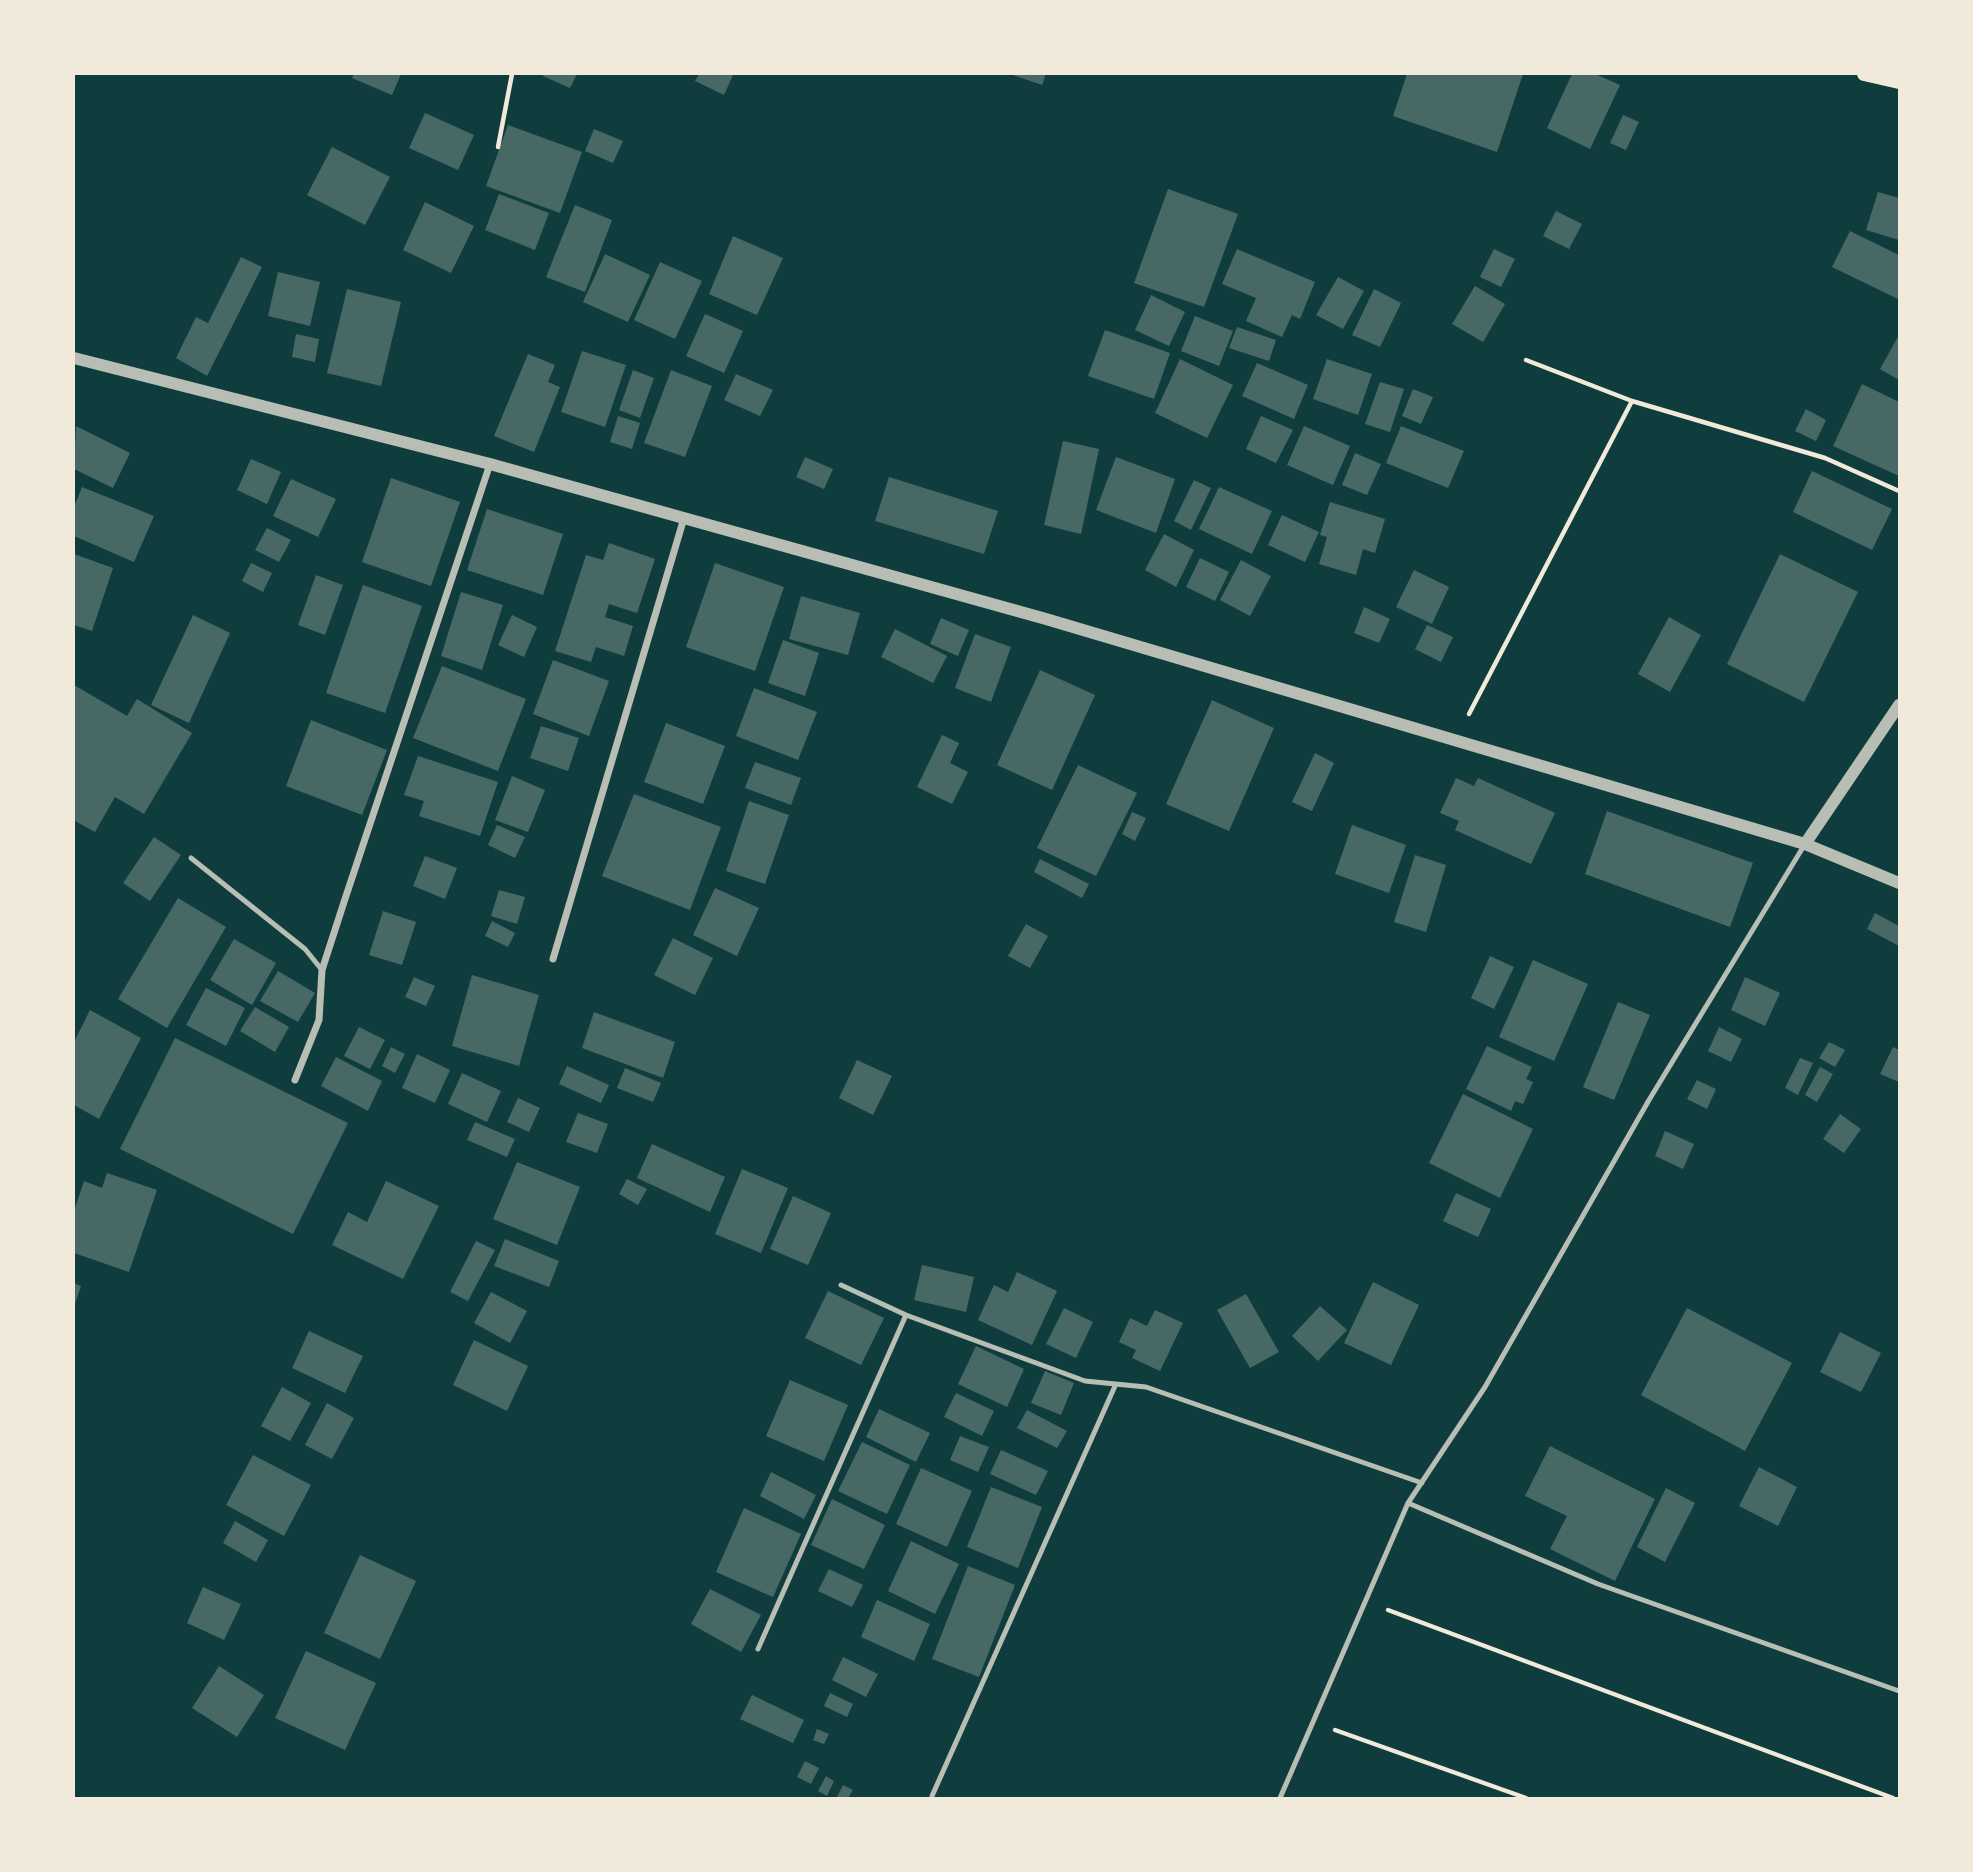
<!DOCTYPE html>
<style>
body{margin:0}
#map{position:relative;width:1973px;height:1872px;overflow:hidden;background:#0f3d3e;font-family:Lato,sans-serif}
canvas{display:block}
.frame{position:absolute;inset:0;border:75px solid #f1e9da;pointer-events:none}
</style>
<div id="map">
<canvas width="1973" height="1872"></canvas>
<div class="frame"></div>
</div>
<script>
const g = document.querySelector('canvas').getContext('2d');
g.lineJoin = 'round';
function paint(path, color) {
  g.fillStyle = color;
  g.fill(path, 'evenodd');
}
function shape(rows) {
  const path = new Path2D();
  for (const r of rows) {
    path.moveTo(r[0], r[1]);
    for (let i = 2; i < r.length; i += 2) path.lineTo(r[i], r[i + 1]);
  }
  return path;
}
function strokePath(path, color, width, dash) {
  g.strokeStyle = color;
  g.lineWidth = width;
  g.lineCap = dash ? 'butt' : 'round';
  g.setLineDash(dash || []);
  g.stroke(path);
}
const building = shape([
 [354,74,401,74,392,95,352,78],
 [544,74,577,74,570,88,543,76],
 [699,74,729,74,733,75,724,95,695,81],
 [1010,74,1046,74,1042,85],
 [1407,74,1523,74,1497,152,1393,116],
 [1572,74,1595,74,1620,85,1590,149,1547,128],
 [425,113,474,135,458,170,409,148],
 [1623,115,1639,122,1626,150,1610,143],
 [508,125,582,152,560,213,486,186],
 [594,129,623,141,613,163,585,151],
 [332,147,390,177,365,225,307,195],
 [1168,189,1238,214,1204,307,1134,283],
 [1878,192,1899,198,1899,240,1866,230],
 [499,194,549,213,535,250,485,230],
 [425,202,474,226,451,273,403,250],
 [575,205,612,220,585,292,546,277],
 [1556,211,1582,224,1569,249,1543,236],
 [1850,231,1899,255,1898,299,1832,267],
 [733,236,783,258,757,315,709,294],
 [1237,249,1315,282,1300,319,1292,315,1282,337,1246,321,1256,298,1222,284],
 [1494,249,1515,259,1501,287,1480,277],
 [605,254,650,275,628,322,583,302],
 [241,257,262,267,207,376,176,358,196,317,208,323],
 [660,262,702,281,675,339,634,320],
 [278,272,320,282,310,326,268,316],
 [1338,277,1364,291,1343,329,1316,315],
 [1475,286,1505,304,1483,342,1452,324],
 [347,289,401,302,381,386,327,373],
 [1374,289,1401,303,1380,347,1352,335],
 [1151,295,1185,312,1169,346,1135,330],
 [705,314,743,331,724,373,686,356],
 [1195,316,1233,331,1219,366,1181,351],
 [1237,327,1276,340,1269,361,1229,348],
 [1105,330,1170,353,1154,399,1088,376],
 [296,334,319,339,315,362,292,357],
 [1899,335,1899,380,1880,369],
 [582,351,626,365,605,427,561,412],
 [528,354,555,365,548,382,560,387,534,452,494,436],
 [1180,359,1233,385,1207,438,1155,413],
 [1327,359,1372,374,1358,415,1313,399],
 [1257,363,1308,385,1294,419,1242,396],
 [633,370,654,378,640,418,619,410],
 [671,370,712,386,685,457,644,443],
 [736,374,773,390,760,416,724,400],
 [1380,382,1404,389,1390,432,1365,424],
 [1862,384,1899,402,1899,476,1833,446],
 [1413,389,1433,397,1421,424,1402,416],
 [1806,409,1826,420,1816,441,1795,431],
 [618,416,640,423,632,449,610,442],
 [1261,416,1293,430,1276,463,1246,449],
 [76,426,130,453,113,488,74,469],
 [1304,426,1350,446,1333,485,1287,465],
 [1401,426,1464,451,1448,488,1386,463],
 [1063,441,1099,449,1081,534,1044,525],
 [1355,453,1381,464,1367,495,1342,485],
 [805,457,833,469,824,489,796,477],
 [1116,457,1175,479,1156,533,1096,510],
 [251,459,281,472,267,504,237,490],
 [1812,471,1892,509,1872,550,1793,512],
 [889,477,998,511,984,554,875,521],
 [391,478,460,502,431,586,362,562],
 [291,479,336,499,318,537,273,516],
 [1194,480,1211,488,1191,530,1174,521],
 [82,487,154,516,134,562,74,536,74,507],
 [1219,487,1272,511,1252,554,1199,529],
 [1330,502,1385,519,1375,553,1363,549,1356,575,1319,564,1327,537,1320,535],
 [487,509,563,534,543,595,467,570],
 [1282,515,1319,532,1305,562,1268,545],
 [267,528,291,540,279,562,255,550],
 [1164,534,1194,550,1176,587,1145,570],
 [609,543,655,559,637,613,609,604,605,617,633,626,624,656,596,647,591,662,555,651,586,555,603,560],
 [74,554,113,568,92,631,74,625],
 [1780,554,1858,592,1804,702,1727,664],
 [1200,558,1229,572,1215,601,1186,587],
 [1241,560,1271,576,1250,616,1220,600],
 [251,563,272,573,263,592,242,581],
 [715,563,784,587,755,671,686,647],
 [1414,570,1449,587,1432,624,1396,607],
 [316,575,343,585,325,635,298,625],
 [363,585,422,606,385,713,326,693],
 [461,592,503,605,482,670,441,656],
 [801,596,860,613,848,655,789,639],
 [1364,607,1390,619,1379,643,1354,633],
 [193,615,230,633,189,723,151,705],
 [512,615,537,627,524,657,498,645],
 [1669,617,1701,635,1670,692,1638,674],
 [941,618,969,630,958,656,930,644],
 [1427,625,1453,637,1441,662,1415,649],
 [895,629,947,656,933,683,881,657],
 [975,634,1011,647,991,702,955,688],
 [783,640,819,653,805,696,768,683],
 [553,660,609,681,589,736,533,714],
 [442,666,526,699,498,771,413,738],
 [1040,670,1095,695,1052,790,997,765],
 [74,685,127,716,137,699,192,733,144,814,115,797,95,832,75,821,74,824],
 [754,688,817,712,798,760,736,736],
 [1212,700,1274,728,1229,831,1166,804],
 [311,720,387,750,362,815,286,786],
 [666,723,725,746,703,804,644,782],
 [541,726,579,738,568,771,530,758],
 [942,735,959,743,950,763,968,772,952,804,917,787],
 [1315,753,1334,763,1312,811,1292,802],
 [418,756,498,782,480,836,419,816,424,801,404,795],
 [755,762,801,778,791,805,745,788],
 [1078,765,1137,793,1096,876,1037,848],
 [512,776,545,790,528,832,495,820],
 [1456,778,1474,786,1478,778,1555,813,1531,864,1455,830,1459,821,1440,813],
 [634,794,721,827,690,910,602,876],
 [749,801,789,815,765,884,726,871],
 [1607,811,1753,863,1730,927,1585,874],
 [1132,812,1146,818,1135,841,1122,834],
 [497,825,525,837,515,858,488,845],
 [1352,825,1406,845,1389,893,1335,874],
 [154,837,181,855,150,901,123,883],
 [1415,855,1446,865,1426,932,1394,922],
 [425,856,457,868,445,899,413,886],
 [1040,859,1089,884,1082,898,1034,872],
 [715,888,759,908,737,956,693,935],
 [499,890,525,897,517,924,491,916],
 [178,898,226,927,167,1028,118,999],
 [383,911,416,922,402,965,369,955],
 [1875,913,1899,926,1899,946,1867,929],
 [492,921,515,933,508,947,485,936],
 [1026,924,1048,936,1030,968,1008,956],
 [673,938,713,958,695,995,654,975],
 [234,939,276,963,252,1005,210,980],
 [1490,956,1514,967,1494,1009,1471,998],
 [1533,960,1588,984,1554,1061,1499,1037],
 [278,971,315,993,298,1022,260,1001],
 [472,975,539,995,519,1066,452,1046],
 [414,977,435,986,426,1006,405,997],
 [1745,977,1780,993,1765,1026,1731,1010],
 [206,988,245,1008,226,1046,186,1025],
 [1618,1002,1650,1015,1614,1100,1583,1087],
 [255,1007,289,1027,275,1052,240,1031],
 [90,1010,141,1038,99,1119,74,1105,74,1042],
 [594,1012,675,1042,663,1078,582,1048],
 [359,1027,385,1040,370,1069,344,1056],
 [1719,1027,1742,1039,1731,1062,1708,1051],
 [175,1038,348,1123,293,1234,120,1149],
 [1829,1042,1845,1050,1835,1067,1819,1058],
 [1487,1046,1532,1067,1526,1079,1533,1082,1523,1104,1515,1101,1511,1111,1466,1089],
 [391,1047,405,1054,395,1073,382,1066],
 [1893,1047,1899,1050,1899,1082,1880,1074],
 [417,1054,450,1070,435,1103,402,1088],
 [336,1057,382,1081,368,1111,321,1086],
 [1800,1058,1813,1063,1798,1095,1785,1088],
 [857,1060,892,1076,873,1115,839,1098],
 [567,1066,609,1085,601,1103,559,1084],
 [1820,1067,1833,1074,1817,1102,1805,1095],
 [625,1068,661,1083,653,1102,617,1088],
 [462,1073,501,1091,487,1122,448,1104],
 [1697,1080,1716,1089,1707,1109,1687,1099],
 [1463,1094,1533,1129,1500,1198,1429,1163],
 [518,1098,540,1108,529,1132,507,1122],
 [578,1113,608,1124,597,1153,566,1142],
 [1840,1114,1861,1129,1844,1153,1823,1139],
 [475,1122,515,1139,507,1157,467,1140],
 [1665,1131,1694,1144,1683,1169,1655,1156],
 [652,1144,725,1177,710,1212,637,1178],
 [517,1162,580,1187,557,1245,493,1219],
 [742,1169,788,1188,761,1253,715,1234],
 [107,1173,157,1190,129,1272,74,1253,74,1211,84,1181,102,1188],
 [627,1179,647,1189,638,1205,619,1194],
 [386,1181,439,1206,403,1279,332,1245,348,1212,367,1222],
 [1456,1193,1491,1209,1478,1237,1443,1221],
 [793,1196,831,1213,808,1265,770,1249],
 [505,1239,559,1261,549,1287,494,1266],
 [476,1241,495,1250,468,1301,450,1292],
 [922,1265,974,1277,966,1312,914,1300],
 [1017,1272,1057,1291,1032,1345,978,1320,994,1285,1008,1292],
 [1373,1282,1419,1305,1391,1365,1344,1343],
 [74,1283,81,1286,74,1307],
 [828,1291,884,1318,861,1365,805,1338],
 [491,1292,527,1311,510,1343,474,1323],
 [1246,1294,1279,1352,1250,1368,1217,1310],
 [1320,1306,1347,1330,1318,1361,1292,1336],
 [1064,1308,1093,1322,1076,1358,1046,1344],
 [1687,1308,1792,1363,1745,1451,1641,1395],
 [1155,1310,1183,1323,1160,1371,1132,1358,1136,1350,1119,1342,1130,1318,1147,1326],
 [309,1331,363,1356,345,1393,292,1368],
 [1840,1332,1881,1353,1861,1392,1820,1372],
 [474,1340,528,1366,507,1411,453,1385],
 [976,1346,1024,1369,1007,1407,958,1384],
 [1045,1371,1074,1383,1061,1415,1031,1403],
 [790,1380,848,1405,824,1461,766,1436],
 [282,1387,311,1403,290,1441,261,1426],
 [956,1393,994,1411,982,1436,944,1417],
 [327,1403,354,1418,332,1459,305,1445],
 [879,1409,930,1433,916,1462,866,1437],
 [1027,1410,1067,1431,1057,1448,1017,1428],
 [960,1436,989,1447,978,1472,950,1460],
 [862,1442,910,1465,887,1514,838,1491],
 [1550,1446,1655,1499,1615,1581,1550,1549,1567,1516,1525,1496],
 [1001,1450,1048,1471,1036,1495,990,1474],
 [253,1455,311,1485,284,1536,226,1505],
 [1759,1467,1797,1487,1778,1526,1739,1506],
 [921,1468,972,1491,947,1547,896,1524],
 [771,1472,816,1495,804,1519,760,1496],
 [991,1487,1042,1507,1018,1568,967,1547],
 [1666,1488,1695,1503,1665,1562,1637,1547],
 [832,1499,885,1525,864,1569,811,1545],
 [744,1508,801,1534,773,1597,716,1572],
 [235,1521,268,1540,256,1562,223,1543],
 [911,1541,959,1564,935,1614,888,1591],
 [360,1555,416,1581,380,1659,324,1633],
 [968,1566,1015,1585,979,1677,932,1659],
 [829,1569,863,1585,852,1607,818,1591],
 [203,1587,241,1604,224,1640,187,1623],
 [710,1589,761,1615,741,1652,691,1624],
 [877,1600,930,1624,914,1661,861,1637],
 [306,1651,376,1683,345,1750,275,1718],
 [843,1657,878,1674,866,1697,832,1680],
 [219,1666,264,1695,237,1737,192,1708],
 [830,1693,853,1704,847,1717,824,1706],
 [752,1695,804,1720,793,1743,740,1719],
 [817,1729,829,1734,824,1744,813,1740],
 [805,1761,819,1768,811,1784,797,1777],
 [826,1776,834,1781,827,1796,818,1791],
 [843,1785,853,1790,848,1798,837,1797]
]);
const path = shape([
 [498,147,512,74],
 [1526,360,1632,401,1825,458,1899,491],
 [1469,714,1632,401],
 [1388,1610,1893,1798],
 [1335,1730,1526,1798]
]);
const service = shape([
 [191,858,305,949,322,970],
 [841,1285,906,1315,1085,1381,1146,1387,1422,1483],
 [1408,1503,1598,1584,1899,1691],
 [758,1649,906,1315],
 [932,1796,1115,1386],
 [1280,1798,1408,1503,1485,1387,1649,1100,1805,844]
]);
const minor = shape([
 [553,959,684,518],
 [295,1080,319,1020,322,970,345,899,490,464]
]);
const tertiary = shape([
 [74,358,490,464,1046,619,1805,844,1899,883],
 [1805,844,1899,705]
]);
const secondary = shape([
 [1864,74,1899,82]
]);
paint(building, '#486865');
strokePath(path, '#f1e9da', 4.5);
strokePath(service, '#b8beb3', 5);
strokePath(minor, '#b8beb3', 7);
strokePath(tertiary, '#b8beb3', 12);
strokePath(secondary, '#f1e9da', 14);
</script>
